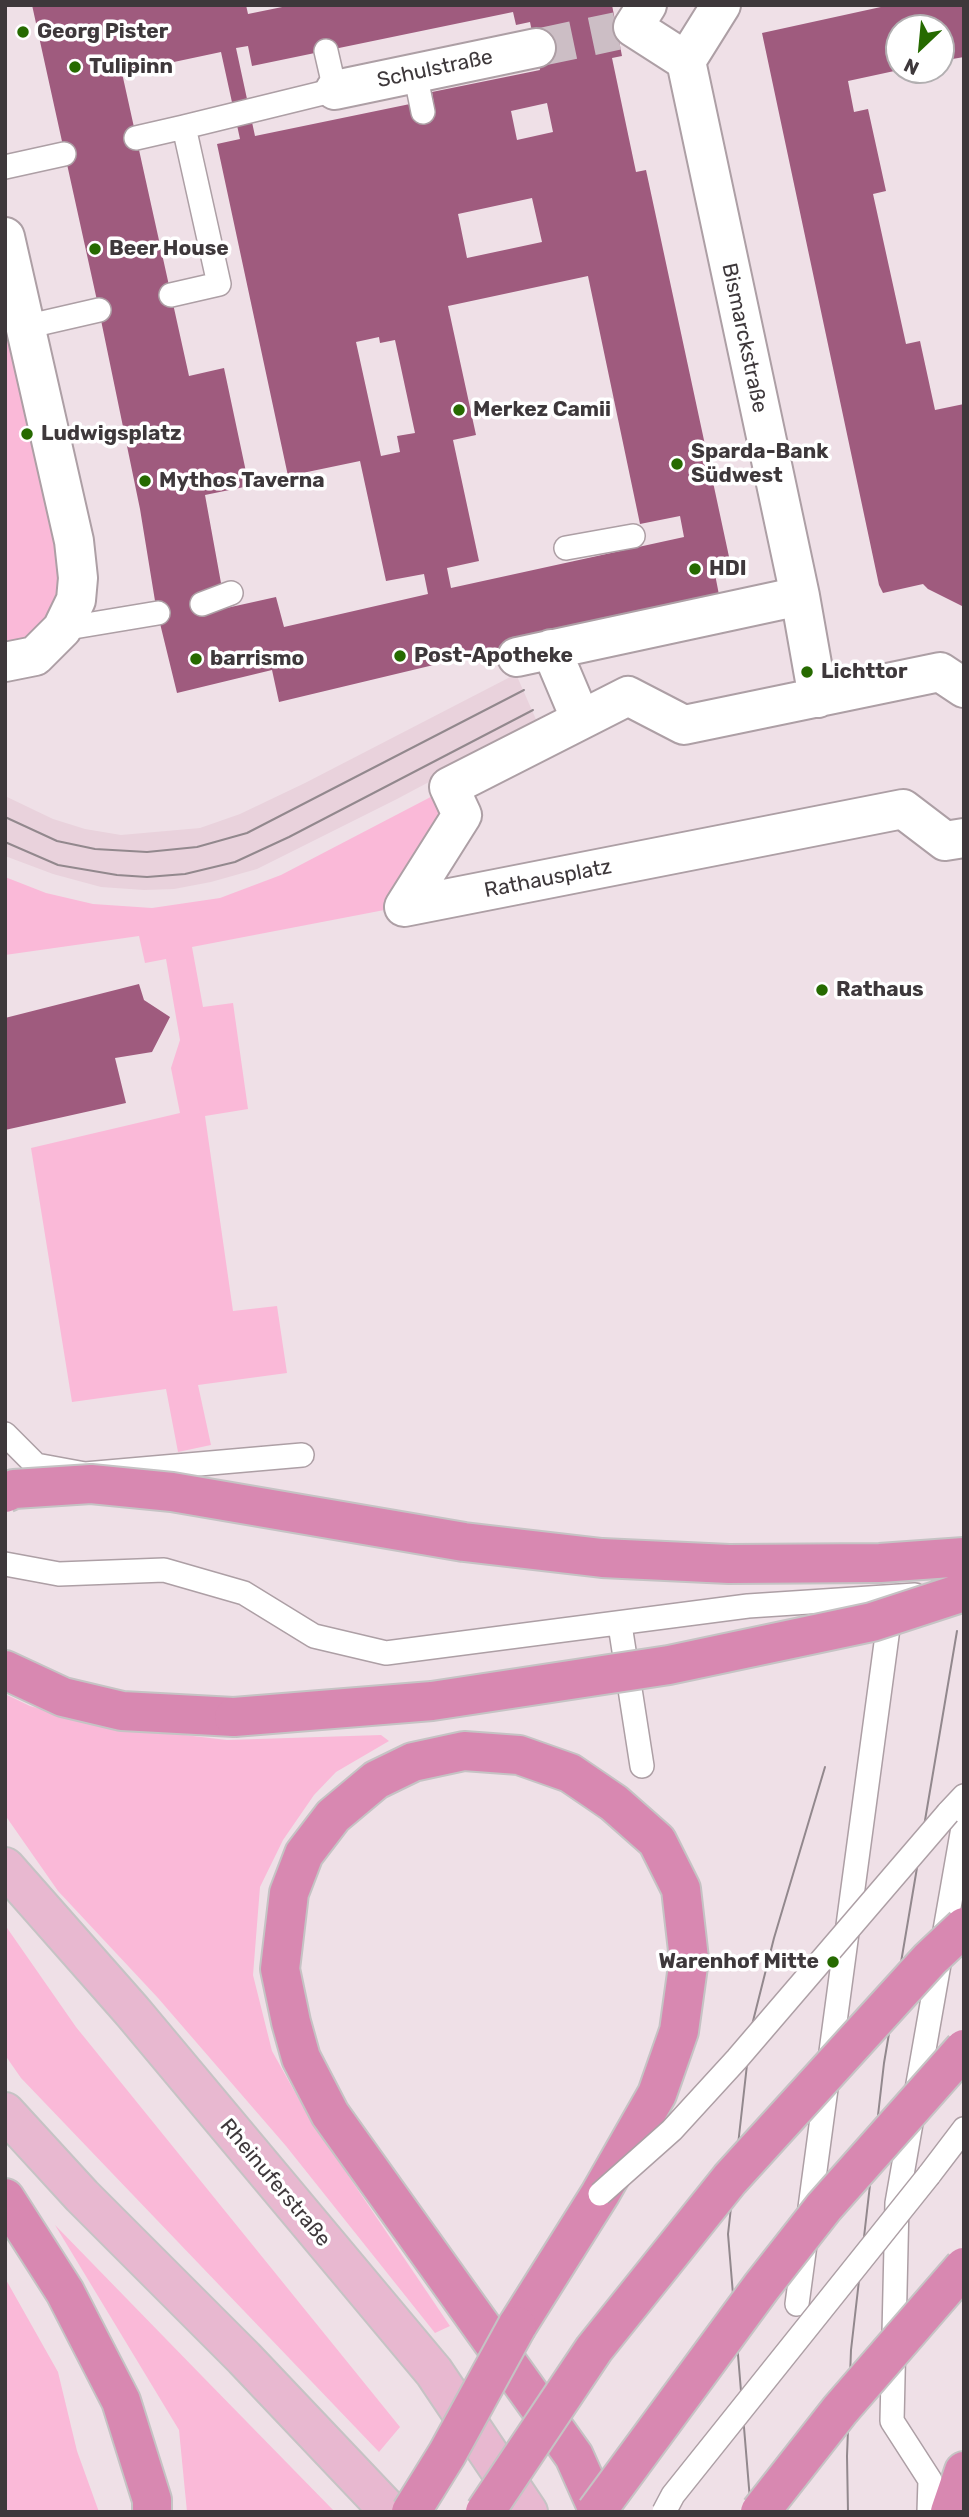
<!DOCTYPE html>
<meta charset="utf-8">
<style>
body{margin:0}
#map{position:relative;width:969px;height:2517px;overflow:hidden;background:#efe0e7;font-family:Rubik,sans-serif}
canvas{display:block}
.frame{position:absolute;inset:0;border:7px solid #3e383b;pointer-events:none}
.north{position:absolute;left:885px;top:14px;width:70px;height:70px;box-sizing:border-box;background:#fff;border:2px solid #b2afb1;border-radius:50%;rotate:206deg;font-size:19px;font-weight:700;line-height:28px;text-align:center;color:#3e383b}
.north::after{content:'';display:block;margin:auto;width:24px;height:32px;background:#266a00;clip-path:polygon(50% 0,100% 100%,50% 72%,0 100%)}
</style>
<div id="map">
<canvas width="969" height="2517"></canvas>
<div class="frame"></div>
<div class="north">N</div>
</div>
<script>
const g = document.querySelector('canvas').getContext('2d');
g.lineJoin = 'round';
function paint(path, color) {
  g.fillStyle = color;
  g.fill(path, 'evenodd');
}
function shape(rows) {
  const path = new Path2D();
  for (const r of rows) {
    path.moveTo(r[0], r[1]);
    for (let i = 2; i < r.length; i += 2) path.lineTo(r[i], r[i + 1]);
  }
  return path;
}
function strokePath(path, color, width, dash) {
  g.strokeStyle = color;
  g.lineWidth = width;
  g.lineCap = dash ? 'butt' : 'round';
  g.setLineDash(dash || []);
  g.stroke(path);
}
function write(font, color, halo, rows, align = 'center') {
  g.font = font + ' Rubik,sans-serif';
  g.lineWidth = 7;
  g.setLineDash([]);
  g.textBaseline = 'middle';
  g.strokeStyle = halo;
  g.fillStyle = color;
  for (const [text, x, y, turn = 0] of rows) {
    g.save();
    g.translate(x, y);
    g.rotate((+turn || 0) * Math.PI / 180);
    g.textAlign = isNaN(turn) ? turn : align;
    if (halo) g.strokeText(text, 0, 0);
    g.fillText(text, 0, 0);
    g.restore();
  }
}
const built = shape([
 [516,674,538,724,397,799,257,869,211,882,174,889,144,890,101,887,53,874,5,856,5,796,53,819,85,829,121,835,200,828,240,814,305,783]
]);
const green = shape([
 [5,237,76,600,5,662],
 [446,789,458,815,400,907,192,947,203,1007,233,1003,248,1109,205,1116,233,1311,277,1306,287,1373,198,1385,211,1445,178,1452,166,1389,72,1402,31,1148,180,1113,171,1068,180,1040,166,959,145,963,139,936,5,955,5,877,46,893,93,904,152,908,220,898,281,875],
 [5,1694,30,1706,99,1725,227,1740,381,1735,389,1741,336,1772,314,1795,283,1840,260,1887,253,1975,272,2051,310,2119,450,2326,435,2333,286,2146,158,1998,58,1891,5,1815],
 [5,1925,76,2027,400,2427,379,2452,21,2078,5,2055],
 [55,2225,202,2376,335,2512,187,2512,179,2430],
 [5,2278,58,2372,77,2451,99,2512,5,2512]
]);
const building = shape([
 [32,5,246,5,248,14,292,5,612,5,622,56,612,58,636,172,646,170,731,566,714,569,720,600,513,646,279,702,272,670,177,693,156,607,140,509,96,296],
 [513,12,516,25,530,22,540,70,432,92,435,110,412,115,410,104,255,136,236,48,248,46,252,66],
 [221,52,240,139,217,144,288,476,360,461,386,581,424,574,428,594,284,627,276,597,204,613,223,594,205,495,249,486,224,368,189,376,122,73],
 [547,103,553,132,517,140,511,111],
 [532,198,542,242,467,258,458,214],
 [588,276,640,524,680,516,684,537,451,588,447,568,479,561,453,440,476,435,448,306],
 [379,337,380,343,395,340,415,433,397,436,400,452,381,456,356,342],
 [890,5,964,5,964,57,941,61,941,28,899,28,899,70,848,81,854,112,868,109,886,191,873,194,906,344,920,341,935,410,964,404,964,607,928,589,923,584,883,593,879,585,762,33],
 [139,984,144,1000,170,1017,152,1052,115,1058,126,1103,5,1130,5,1018]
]);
const streetTunnel = shape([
 [536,48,617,31]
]);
const lane = shape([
 [415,73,423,112],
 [184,127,335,90,326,51],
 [136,138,184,127,219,284,171,295],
 [5,167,64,154],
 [25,327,99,310],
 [566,548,633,536],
 [202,604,231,593],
 [62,629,158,613],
 [5,1434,36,1465,85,1474,302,1455],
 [5,1564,59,1574,164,1570,244,1593,314,1636,386,1653,748,1606,915,1595],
 [620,1625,642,1766],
 [948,1813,964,1796],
 [929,2175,964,2129],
 [797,2304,891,1606],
 [929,2512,930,2480,892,2421,897,2203,964,1822]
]);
const street = shape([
 [647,5,633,27,686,61],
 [721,5,686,61,800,596,818,698],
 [335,90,536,48],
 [5,237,74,541,78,578,76,600,62,629,35,656,5,662],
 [551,649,581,720],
 [517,657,800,596],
 [964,688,940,672,684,725,628,696,449,787,462,815,404,907,903,809,945,841,964,838]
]);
const primary = shape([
 [5,1867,132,2011,434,2372,528,2512],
 [5,2112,82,2196,244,2358,390,2512]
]);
const highway = shape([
 [5,1670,63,1697,122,1711,234,1717],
 [5,2198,65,2292,121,2401,152,2500,152,2512],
 [517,2326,600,2194,657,2094,679,2031,689,1959,681,1889,657,1841,614,1803,570,1773,519,1755,464,1751,413,1762,376,1780,333,1816,304,1854,289,1893,280,1969,291,2022,301,2058,330,2114,574,2456,599,2512],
 [950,2512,964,2471]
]);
const tram = shape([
 [5,817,57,841,95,849,147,852,197,847,247,833,524,690],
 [5,842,58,865,117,875,147,877,185,874,235,862,289,837,533,710],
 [751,2512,728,2234,751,2029,774,1938,825,1767],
 [848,2512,847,2456,851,2350,884,2063,957,1631]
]);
const laneBridge = shape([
 [600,2194,672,2130,737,2059,948,1813],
 [664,2512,673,2495,929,2175]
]);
const highwayBridge = shape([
 [5,1493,14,1489,91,1484,172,1492,464,1542,602,1558,729,1564,880,1563,964,1557],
 [234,1717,432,1701,669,1665,872,1622,964,1592],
 [411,2512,447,2454,517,2326],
 [485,2512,594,2349,730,2179,930,1959,964,1927],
 [596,2512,762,2286,824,2207,964,2049],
 [760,2512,840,2410,964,2267]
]);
const markers = [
 [23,32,7,"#266a00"],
 [75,67,7,"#266a00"],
 [95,249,7,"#266a00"],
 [459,410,7,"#266a00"],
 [27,434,7,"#266a00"],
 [677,464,7,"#266a00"],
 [145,481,7,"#266a00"],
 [695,569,7,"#266a00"],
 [400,656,7,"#266a00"],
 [196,659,7,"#266a00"],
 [807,672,7,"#266a00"],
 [822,990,7,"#266a00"],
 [833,1962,7,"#266a00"]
];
const poiNames = [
 ["Georg Pister",37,32],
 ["Tulipinn",89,67],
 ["Beer House",109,249],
 ["Merkez Camii",473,410],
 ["Ludwigsplatz",41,434],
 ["Sparda-Bank",691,452],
 ["Südwest",691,476],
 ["Mythos Taverna",159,481],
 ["HDI",709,569],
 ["Post-Apotheke",414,656],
 ["barrismo",210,659],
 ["Lichttor",821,672],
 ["Rathaus",836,990],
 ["Warenhof Mitte",819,1962,"right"]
];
const streetNames = [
 ["Schulstraße",435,69,-12],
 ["Bismarckstraße",744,338,78],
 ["Rathausplatz",548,879,-11],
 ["Rheinuferstraße",275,2183,50]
];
paint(built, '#e9d2dc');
paint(green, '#fab9d8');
paint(building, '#9f5b7e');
strokePath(streetTunnel, '#ccbec5', 38, [38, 19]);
strokePath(lane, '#ad9fa5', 26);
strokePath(street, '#ad9fa5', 42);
strokePath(primary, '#c5c3c4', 42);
strokePath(highway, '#c5c3c4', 42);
strokePath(lane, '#fff', 23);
strokePath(street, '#fff', 38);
strokePath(primary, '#e8b8d0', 38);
strokePath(highway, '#d888b1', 38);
strokePath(tram, '#92888d', 2);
strokePath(laneBridge, '#ad9fa5', 26, []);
strokePath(highwayBridge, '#c5c3c4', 42, []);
strokePath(laneBridge, '#fff', 23);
strokePath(highwayBridge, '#d888b1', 38);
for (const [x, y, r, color] of markers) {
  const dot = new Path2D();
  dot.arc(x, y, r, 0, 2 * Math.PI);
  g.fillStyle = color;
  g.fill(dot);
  strokePath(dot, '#fff', 2.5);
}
write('bold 21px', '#3e383b', '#fff', poiNames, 'left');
write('21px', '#3e383b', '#fff', streetNames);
</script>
